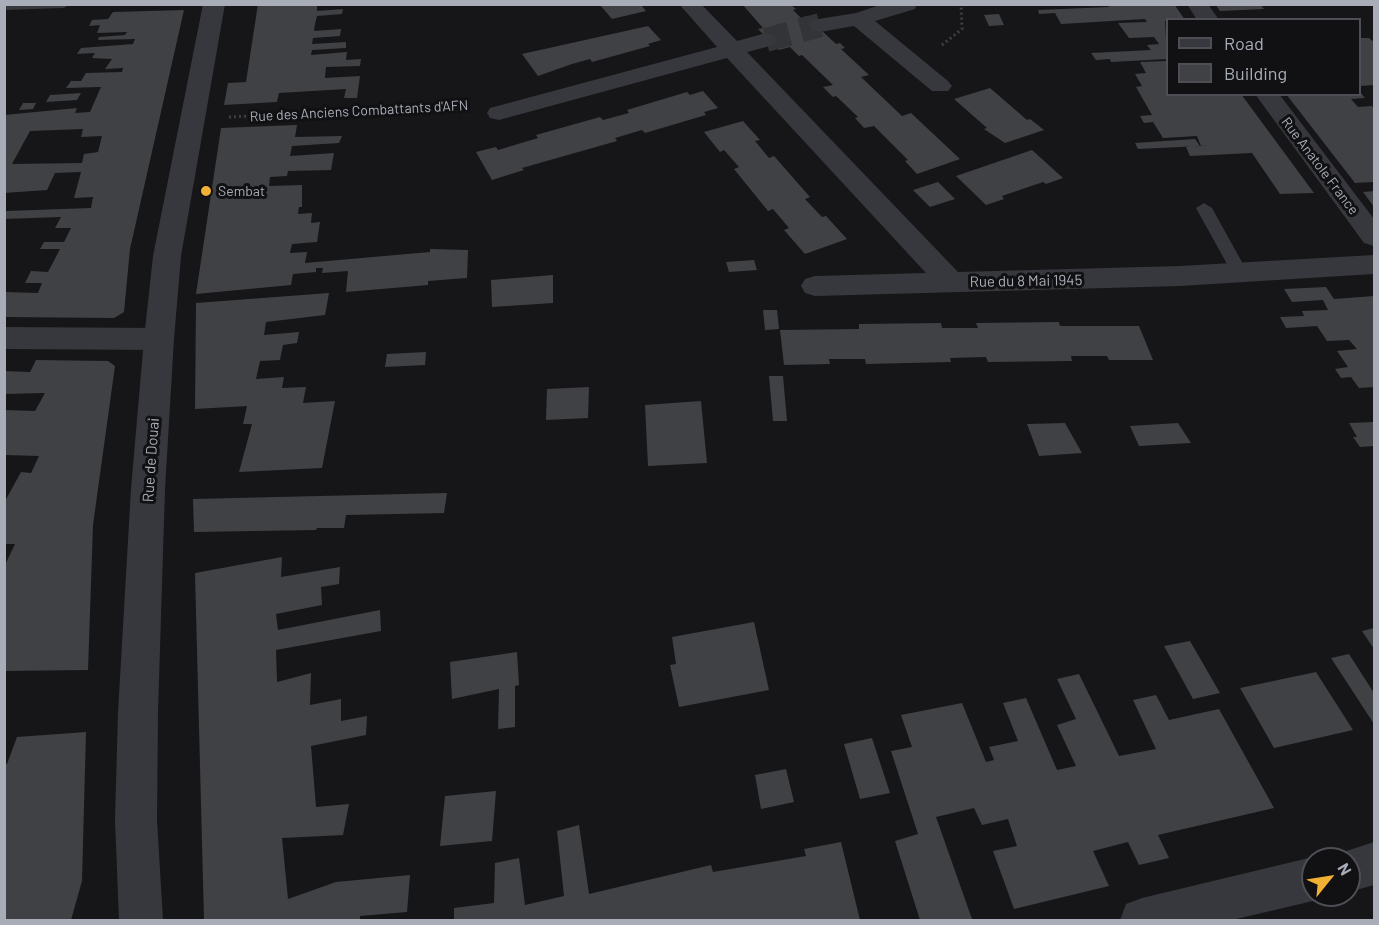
<!DOCTYPE html>
<style>
body{margin:0}
#map{position:relative;width:1379px;height:925px;overflow:hidden;background:#161618;font-family:Barlow,sans-serif}
canvas{display:block}
.frame{position:absolute;inset:0;border:6px solid #a8adb8;pointer-events:none}
.legend{position:absolute;left:1166px;top:18px;width:195px;height:78px;box-sizing:border-box;background:#111113;border:2px solid #4d4f55;margin:0;padding:8px 10px;list-style:none;font-size:18px;color:#a8adb8}
.legend li{display:flex;align-items:center;gap:12px;height:30px}
.legend b{width:30px;border:2px solid #4d4f55}
.north{position:absolute;left:1301px;top:847px;width:60px;height:60px;box-sizing:border-box;background:#111113;border:2px solid #4d4f55;border-radius:50%;rotate:60deg;font-size:16px;font-weight:700;line-height:24px;text-align:center;color:#a8adb8}
.north::after{content:'';display:block;margin:auto;width:21px;height:27px;background:#f2b134;clip-path:polygon(50% 0,100% 100%,50% 72%,0 100%)}
</style>
<div id="map">
<canvas width="1379" height="925"></canvas>
<div class="frame"></div>
<ul class="legend">
<li><b style="height:8px;background:#37383d"></b>Road</li>
<li><b style="height:16px;background:#404145"></b>Building</li>
</ul>
<div class="north">N</div>
</div>
<script>
const g = document.querySelector('canvas').getContext('2d');
g.lineJoin = 'round';
function paint(path, color) {
  g.fillStyle = color;
  g.fill(path, 'evenodd');
}
function shape(rows) {
  const path = new Path2D();
  for (const r of rows) {
    path.moveTo(r[0], r[1]);
    for (let i = 2; i < r.length; i += 2) path.lineTo(r[i], r[i + 1]);
  }
  return path;
}
function strokePath(path, color, width, dash) {
  g.strokeStyle = color;
  g.lineWidth = width;
  g.lineCap = dash ? 'butt' : 'round';
  g.setLineDash(dash || []);
  g.stroke(path);
}
function write(font, color, halo, rows, align = 'center') {
  g.font = font + ' Barlow,sans-serif';
  g.lineWidth = 6;
  g.setLineDash([]);
  g.textBaseline = 'middle';
  g.strokeStyle = halo;
  g.fillStyle = color;
  for (const [text, x, y, turn = 0] of rows) {
    g.save();
    g.translate(x, y);
    g.rotate((+turn || 0) * Math.PI / 180);
    g.textAlign = isNaN(turn) ? turn : align;
    if (halo) g.strokeText(text, 0, 0);
    g.fillText(text, 0, 0);
    g.restore();
  }
}
const building = shape([
 [258,4,317,4,317,11,343,9,342,14,317,16,315,24,314,31,341,29,340,36,313,38,312,44,346,42,346,48,312,50,311,55,347,52,346,60,361,59,360,66,326,67,325,78,360,76,357,98,344,98,346,89,279,93,277,102,224,105,228,83,246,82],
 [742,4,791,5,796,9,793,10,801,18,806,16,836,44,840,43,845,48,841,49,869,75,861,77,902,116,911,113,960,159,917,174,905,161,908,160,874,126,864,128,855,118,858,117,836,96,833,97,823,87,833,85,802,55,799,56,790,47,779,50,758,29,763,28],
 [1107,4,1174,4,1185,20,1165,21,1167,59,1111,62,1110,59,1096,60,1091,53,1151,50,1147,45,1159,44,1154,37,1129,38,1118,23,1147,22,1145,19,1061,24,1055,13,1039,14,1038,10,1109,7],
 [1215,4,1260,4,1264,9,1220,11],
 [600,5,641,5,646,11,612,19],
 [184,10,130,249,124,312,114,318,4,317,4,292,38,293,42,283,25,283,31,271,48,272,60,249,40,249,44,242,64,242,71,228,55,228,61,217,4,219,6,211,91,208,93,197,74,198,81,172,55,173,47,190,4,193,4,115,77,108,75,113,90,112,101,87,66,88,71,81,81,81,86,73,122,72,123,68,105,69,112,59,92,58,95,53,77,54,81,48,133,44,135,39,98,40,99,37,125,35,127,32,97,33,100,25,89,26,92,20,108,19,113,12],
 [83,129,81,137,102,136,98,152,84,154,82,163,12,164,30,131],
 [999,14,1004,25,989,26,984,15],
 [648,26,661,40,648,44,650,46,592,62,590,59,572,64,538,76,522,54],
 [1360,38,1369,38,1374,42,1374,85,1360,86],
 [1167,61,1167,94,1241,94,1314,193,1280,194,1252,153,1190,156,1186,147,1208,145,1201,146,1197,136,1163,138,1153,122,1144,123,1140,116,1152,115,1136,87,1142,86,1135,74,1146,73,1140,62],
 [990,88,1027,120,1030,119,1044,130,1005,143,984,129,987,128,954,99],
 [703,91,718,108,704,112,706,115,645,133,642,130,615,138,617,141,522,168,524,170,492,180,476,152,496,147,498,150,538,138,536,135,600,117,603,120,629,113,627,110,687,92,690,95],
 [1360,92,1365,98,1351,99,1358,107,1372,106,1374,109,1374,182,1355,183,1286,94,1360,94],
 [81,93,77,100,46,102,50,95],
 [23,103,36,103,33,109,19,110],
 [743,121,760,140,755,141,769,158,774,156,810,197,805,199,822,217,826,216,847,239,805,254,784,230,789,228,773,209,768,211,734,169,739,167,724,150,720,152,704,132],
 [297,125,295,137,342,136,339,143,292,146,290,156,334,153,331,170,288,171,287,176,270,177,269,186,302,185,302,207,299,207,298,214,312,213,311,223,320,222,317,242,292,244,290,253,307,252,305,263,430,252,430,249,468,250,467,278,428,281,428,285,346,292,348,271,322,273,323,268,316,268,316,272,293,274,291,285,196,294,221,128],
 [1195,139,1200,146,1138,149,1135,143],
 [1032,150,1063,178,1046,184,1043,182,1002,196,1004,199,986,205,956,176],
 [938,182,955,199,930,207,913,190],
 [1374,191,1374,207,1363,192],
 [754,260,757,270,729,272,726,262],
 [553,275,553,303,492,307,491,280],
 [1326,287,1334,299,1374,296,1374,387,1359,388,1351,377,1341,378,1335,369,1348,367,1337,351,1357,349,1349,340,1327,341,1317,326,1286,328,1280,317,1304,316,1302,311,1328,310,1323,300,1292,302,1284,289],
 [329,293,325,315,266,322,264,335,299,332,297,343,283,345,280,360,260,361,256,379,284,377,282,388,306,387,303,403,335,401,322,468,239,472,252,424,243,424,247,406,195,409,196,303],
 [763,310,777,310,779,329,765,330],
 [1059,322,1060,326,1139,326,1153,360,1109,360,1107,356,1071,356,1072,361,988,362,986,357,950,358,951,362,866,364,865,359,829,359,830,364,784,365,780,330,859,329,859,324,941,323,942,328,978,328,976,323],
 [426,352,425,365,385,367,387,354],
 [36,360,108,361,115,366,93,525,88,670,4,671,4,567,15,544,4,544,4,503,21,472,31,473,39,456,4,455,4,410,35,411,45,393,4,394,4,371,30,372],
 [769,376,783,376,787,421,773,421],
 [589,387,588,418,546,420,547,389],
 [701,401,707,463,648,466,645,405],
 [1374,422,1374,446,1360,447,1353,437,1357,437,1349,423],
 [1065,423,1082,453,1039,456,1027,424],
 [1178,423,1191,443,1139,446,1130,426],
 [447,493,444,513,346,515,344,528,317,528,316,530,194,532,193,499],
 [282,557,281,577,340,567,339,584,321,587,322,605,276,614,278,630,380,610,381,631,276,650,277,682,311,673,310,705,341,699,341,721,367,716,366,735,311,746,316,807,349,804,343,835,282,838,288,899,336,882,410,875,407,912,360,916,360,920,204,920,195,573],
 [754,622,769,690,679,707,670,665,676,664,672,637],
 [1374,628,1374,649,1362,631],
 [1190,641,1220,693,1193,699,1164,646],
 [517,652,519,685,515,686,515,727,498,729,499,689,452,699,450,662],
 [1349,654,1374,693,1374,724,1331,658],
 [1316,672,1353,730,1274,748,1240,688],
 [1079,674,1119,756,1156,749,1133,700,1156,695,1169,720,1219,709,1274,808,1158,835,1169,858,1139,865,1128,842,1093,851,1109,886,1014,909,993,851,1017,846,1008,819,982,825,974,808,936,817,972,919,920,920,895,841,918,834,891,751,912,747,901,715,962,703,986,762,994,760,989,747,1018,741,1003,703,1026,698,1057,770,1076,766,1057,725,1076,719,1057,679],
 [86,732,82,881,71,920,4,920,4,764,7,764,17,737],
 [872,738,890,793,860,799,844,744],
 [786,769,794,802,761,809,755,775],
 [496,791,492,841,440,846,445,796],
 [579,825,589,894,711,865,713,872,806,856,804,849,841,842,860,920,454,920,454,908,494,903,495,863,519,858,525,905,564,896,557,831]
]);
const minorTunnel = shape([
 [766,40,820,25]
]);
const path = shape([
 [942,45,962,29,961,4],
 [229,117,467,106]
]);
const service = shape([
 [4,4,70,4,64,8,4,10,4,4],
 [1204,203,1212,208,1248,273,1246,277,1234,277,1232,273,1196,208,1204,203]
]);
const minor = shape([
 [679,4,701,4,737,41,766,33,774,35,777,40,774,45,747,52,958,272,1180,266,1374,255,1374,274,1180,286,815,296,805,293,801,286,805,279,815,276,926,273,727,58,499,120,490,118,487,113,490,108,717,47,679,4],
 [883,4,917,4,915,9,875,21,948,81,952,86,948,91,932,91,854,26,820,32,812,30,809,25,812,20,856,13,883,4],
 [1187,4,1208,4,1219,20,1197,20,1187,4],
 [1255,94,1279,94,1374,219,1374,246,1364,243,1255,94],
 [4,327,159,328,170,331,174,339,170,347,159,350,4,349,4,327],
 [1374,842,1374,885,1349,892,1349,859,1332,859,1334,855,1374,842],
 [1313,857,1317,859,1313,859,1313,895,1327,895,1313,901,1232,920,1120,920,1126,904,1142,898,1313,857]
]);
const tertiary = shape([
 [203,4,225,4,181,256,174,339,165,489,158,712,157,820,163,920,119,920,115,820,118,712,131,489,144,339,153,256,203,4]
]);
const markers = [
 [206,191,6,"#f2b134"]
];
const farStreetnames = [
 ["Rue des Anciens Combattants d'AFN",359,111,-3],
 ["Rue Anatole France",1320,166,53]
];
const farPoinames = [
 ["Sembat",218,191]
];
const streetNames = [
 ["Rue du 8 Mai 1945",1026,281,-1],
 ["Rue de Douai",151,460,-86]
];
paint(building, '#404145');
strokePath(minorTunnel, '#333438', 24, [24, 12]);
strokePath(path, '#3d3f44', 3, [2, 3]);
paint(service, '#37383d');
paint(minor, '#37383d');
paint(tertiary, '#37383d');
for (const [x, y, r, color] of markers) {
  const dot = new Path2D();
  dot.arc(x, y, r, 0, 2 * Math.PI);
  g.fillStyle = color;
  g.fill(dot);
  strokePath(dot, '#111113', 2);
}
write('14px', '#a8adb8', '#111113', farStreetnames);
write('14px', '#a8adb8', '#111113', farPoinames, 'left');
write('15px', '#a8adb8', '#111113', streetNames);
</script>
